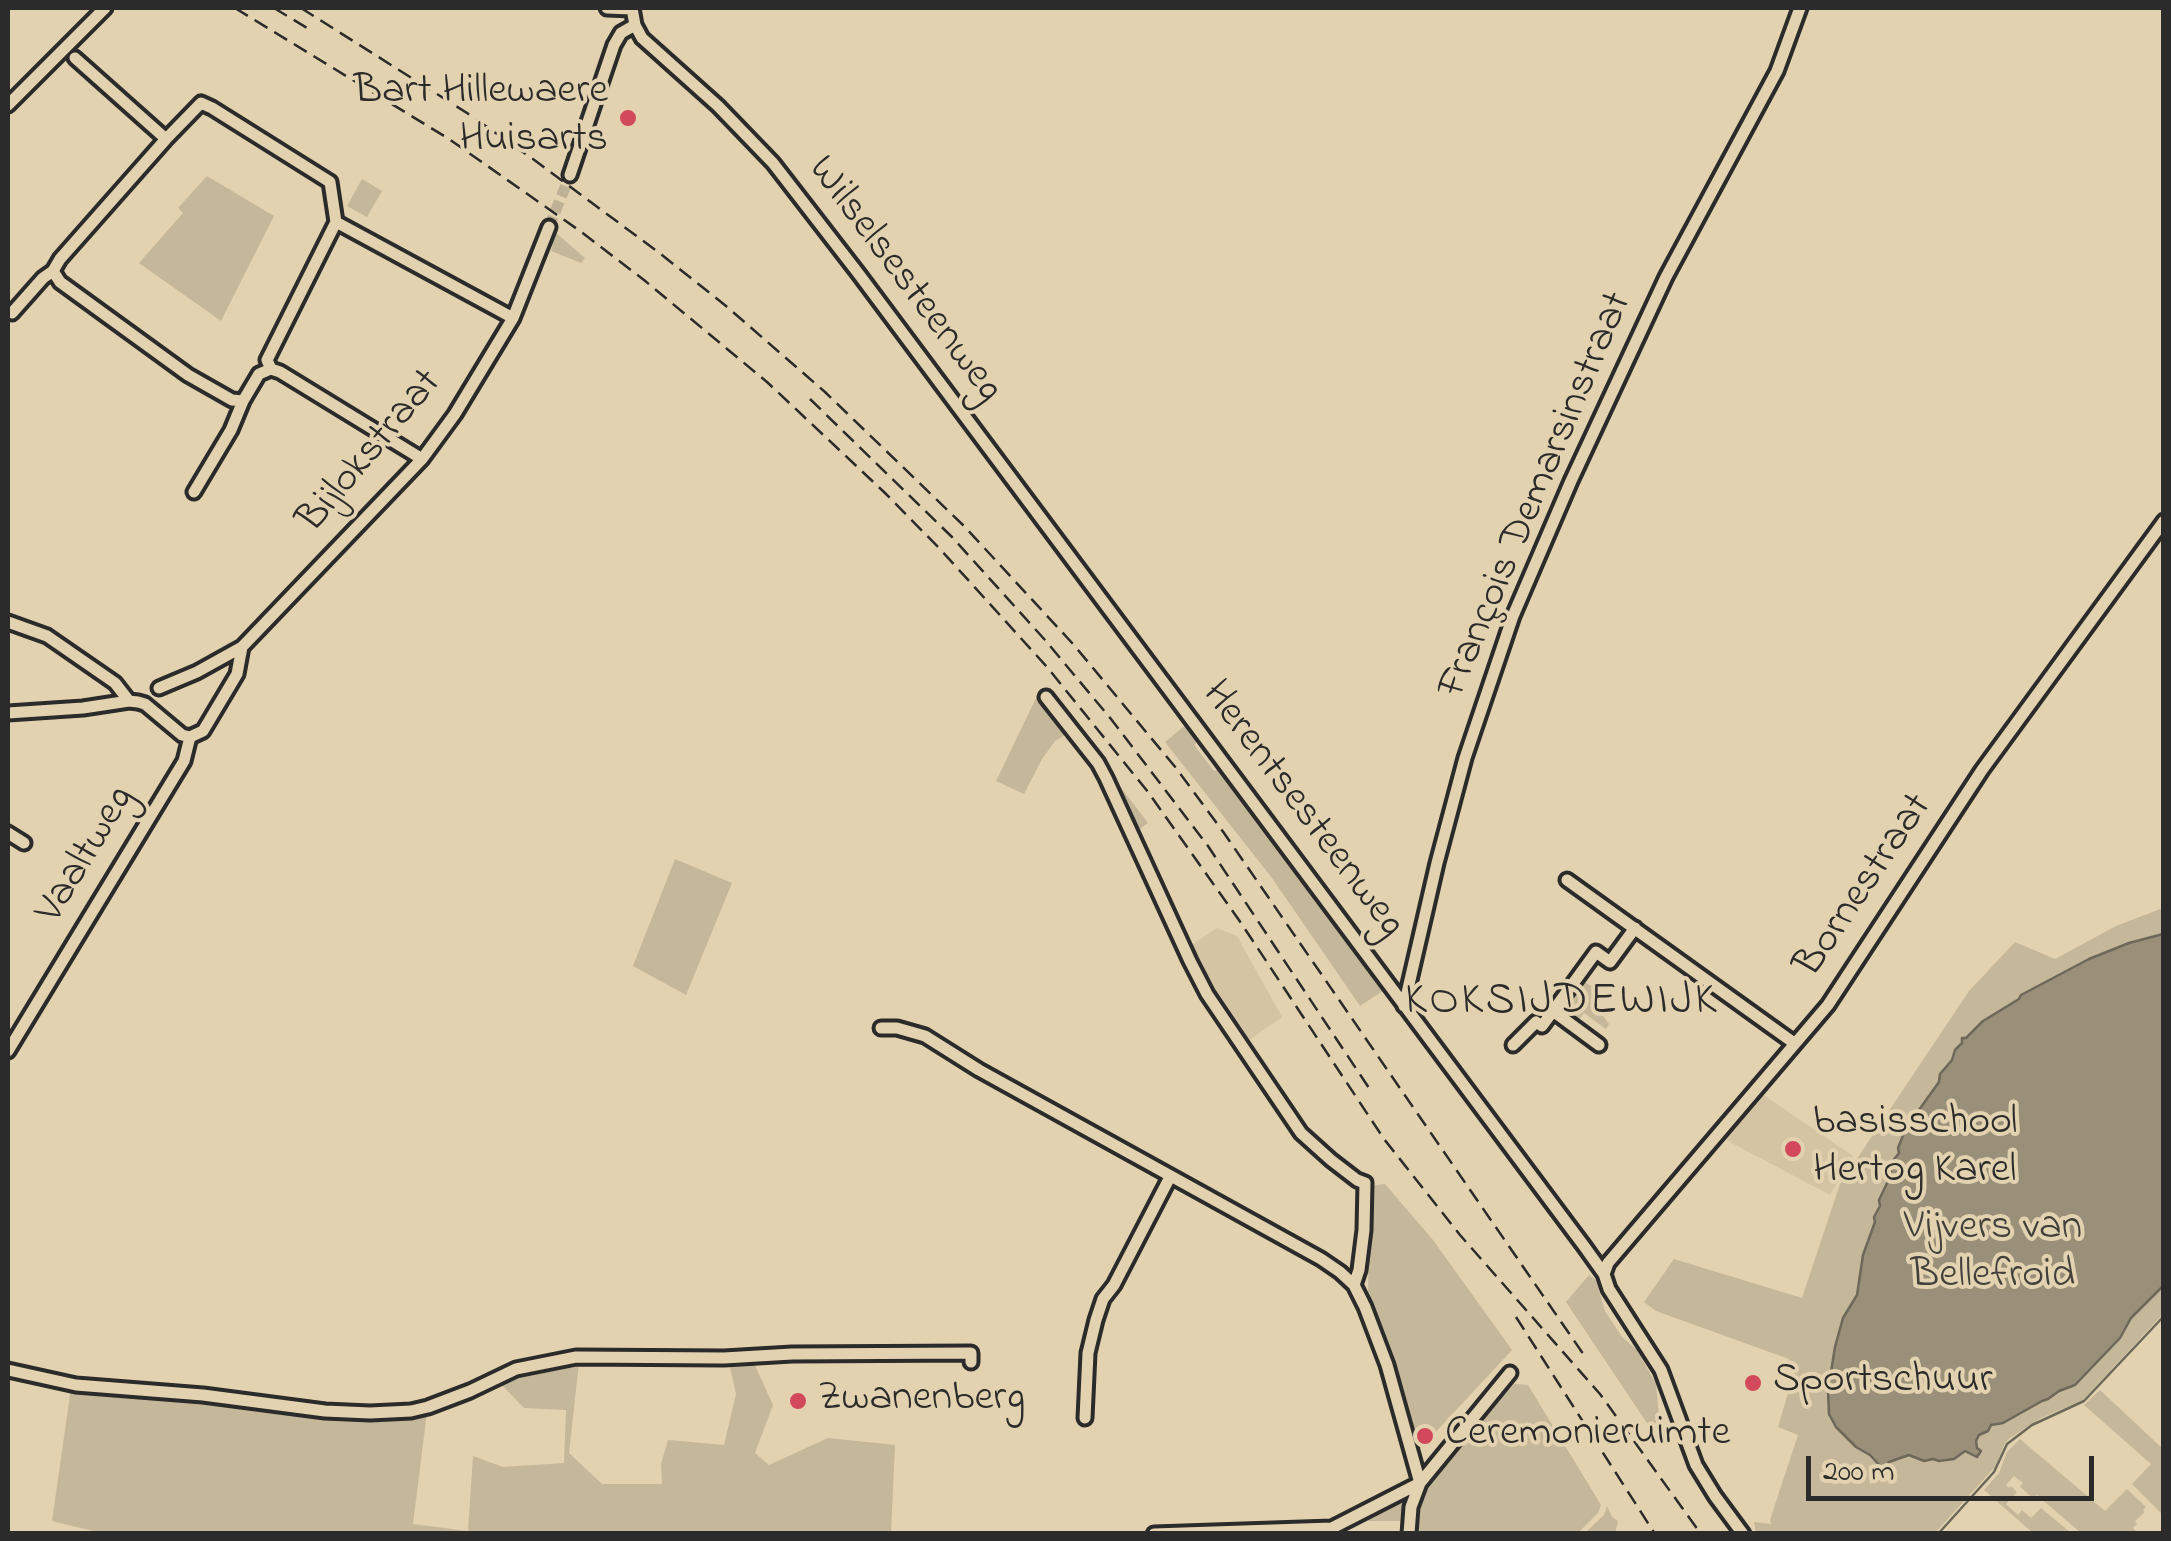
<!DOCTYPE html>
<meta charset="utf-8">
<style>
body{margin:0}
#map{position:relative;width:2171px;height:1541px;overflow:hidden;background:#e3d2af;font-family:"Indie Flower",sans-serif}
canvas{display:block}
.frame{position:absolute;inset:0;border:10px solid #2b2b2b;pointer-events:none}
.scale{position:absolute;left:1806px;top:1456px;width:288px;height:45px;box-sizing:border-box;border:5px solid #2b2b2b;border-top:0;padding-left:12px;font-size:30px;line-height:35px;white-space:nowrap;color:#2b2b2b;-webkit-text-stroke:8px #e3d2af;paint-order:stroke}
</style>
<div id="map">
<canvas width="2171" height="1541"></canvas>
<div class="frame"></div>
<div class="scale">200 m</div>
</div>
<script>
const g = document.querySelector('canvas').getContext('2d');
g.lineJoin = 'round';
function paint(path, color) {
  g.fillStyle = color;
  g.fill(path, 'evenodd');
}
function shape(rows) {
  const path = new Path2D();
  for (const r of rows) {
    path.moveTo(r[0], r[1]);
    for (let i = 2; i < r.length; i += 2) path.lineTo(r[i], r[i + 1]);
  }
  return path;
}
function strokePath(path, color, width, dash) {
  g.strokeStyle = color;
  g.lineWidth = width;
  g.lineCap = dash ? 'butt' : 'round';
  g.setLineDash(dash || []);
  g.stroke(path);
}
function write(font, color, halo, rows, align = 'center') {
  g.font = font + ' "Indie Flower",sans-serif';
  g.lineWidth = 8;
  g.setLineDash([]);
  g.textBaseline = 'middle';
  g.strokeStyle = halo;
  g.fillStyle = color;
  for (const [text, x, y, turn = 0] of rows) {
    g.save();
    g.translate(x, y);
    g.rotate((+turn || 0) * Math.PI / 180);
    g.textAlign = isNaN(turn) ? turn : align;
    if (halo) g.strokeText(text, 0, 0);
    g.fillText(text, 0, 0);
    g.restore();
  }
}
const built = shape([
 [1217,928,1237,936,1282,1017,1249,1040,1214,987,1190,946],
 [1758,1091,1853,1156,1830,1195,1730,1142,1723,1136]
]);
const green = shape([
 [207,176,274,216,221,321,139,263,183,213,178,208],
 [362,179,382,191,367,217,347,206],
 [555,232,585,258,581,263,551,251],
 [1037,696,1068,733,1055,741,1042,759,1024,794,996,781],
 [1188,723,1199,740,1194,745,1214,771,1219,768,1384,990,1360,1006,1272,878,1165,742],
 [1107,769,1148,823,1134,833],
 [675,859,732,883,686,995,633,966],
 [2163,908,2163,1314,2083,1400,2039,1419,2010,1438,2005,1443,1995,1467,1935,1533,1756,1533,1754,1522,1771,1524,1770,1520,1798,1435,1778,1427,1794,1373,1786,1369,1789,1359,1656,1311,1644,1302,1674,1259,1802,1298,1840,1184,1969,991,2015,942,2055,959,2116,926],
 [1584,982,1600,990,1594,999,1595,1005,1609,1024,1606,1029,1584,1013,1577,1022,1562,1011,1566,1006,1563,1003,1575,986],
 [1385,1184,1433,1240,1512,1350,1419,1450,1368,1292,1370,1186],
 [1589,1275,1596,1280,1605,1311,1622,1337,1637,1350,1656,1384,1660,1425,1657,1438,1566,1302],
 [753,1361,773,1405,755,1453,769,1465,828,1438,895,1445,891,1533,105,1534,52,1521,71,1388,262,1406,427,1412,413,1524,468,1531,473,1456,503,1467,564,1463,566,1410,524,1408,499,1382,534,1368,579,1362,569,1453,602,1484,662,1484,661,1464,668,1440,724,1445,736,1394,729,1362],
 [1514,1384,1528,1385,1601,1505,1598,1513,1578,1533,1418,1534,1419,1507,1428,1481],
 [2100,1390,2163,1449,2163,1515,2132,1484,2151,1464,2084,1405],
 [2020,1439,2105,1511,2127,1489,2146,1507,2143,1510,2145,1512,2135,1521,2137,1524,2133,1528,2138,1533,2081,1533,2037,1495,2033,1498,2020,1487,2023,1483,2014,1476,2006,1485,2009,1488,2011,1486,2017,1492,2006,1504,2018,1515,2022,1510,2031,1518,2041,1508,2071,1533,2033,1533,1984,1490,1999,1473,2007,1452],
 [1404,1497,1402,1521,1355,1521],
 [1607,1506,1612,1517,1618,1521,1615,1533,1585,1533,1604,1515]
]);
const water = shape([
 [2163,934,2163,1286,2131,1318,2120,1338,2075,1385,2059,1391,2048,1399,2042,1401,2003,1423,1991,1425,1988,1431,1979,1435,1976,1441,1977,1448,1981,1451,1977,1457,1965,1451,1954,1459,1939,1461,1933,1459,1924,1461,1909,1455,1889,1462,1885,1468,1882,1468,1870,1455,1856,1447,1836,1427,1829,1414,1828,1391,1835,1347,1843,1318,1857,1295,1863,1255,1875,1222,1874,1217,1880,1206,1879,1200,1890,1177,1892,1162,1899,1153,1898,1148,1906,1128,1939,1082,1940,1074,1952,1060,1955,1050,1962,1043,1962,1038,1966,1038,1983,1021,2019,999,2021,995,2089,959,2129,943,2163,934]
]);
const stream = shape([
 [1938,1534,1994,1472,2007,1444,2032,1425,2084,1401,2164,1316]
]);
const streetTunnel = shape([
 [549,227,570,175]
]);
const street = shape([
 [607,8,632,9],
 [632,8,635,25,642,38,718,106,773,163,858,273,1584,1246,1604,1274,1609,1289,1661,1370,1696,1465,1715,1496,1743,1534],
 [75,58,166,139],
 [8,105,105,8],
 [570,175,614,45,621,33,635,25],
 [12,313,43,278,53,271],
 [271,369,267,360,336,222],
 [422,459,280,372,271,369,259,374,243,401,232,400,188,375,60,282,53,271,60,259,166,139,201,103,212,108,330,182,336,222,513,318],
 [194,492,231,430,243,401],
 [8,622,47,636,115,683,129,701],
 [159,688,197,672,242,647,422,459,455,414,513,318,549,227],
 [1046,697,1098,763,1106,778,1190,961,1207,994,1301,1133,1331,1160,1357,1180,1365,1183,1364,1230,1359,1270,1354,1285],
 [8,713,83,708,129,701,138,702,145,704,182,735,190,737],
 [8,833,24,843],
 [1567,880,1794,1043],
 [1404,1006,1437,863,1465,758,1513,616,1571,481,1666,277,1777,71,1800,8],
 [1553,1011,1596,952,1610,962,1635,928],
 [881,1028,897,1028,925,1036,979,1070,1321,1259,1340,1272,1354,1285,1365,1307,1387,1365,1420,1483],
 [1513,1045,1536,1022,1542,1026,1553,1011,1599,1045],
 [8,1051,184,761,190,737,203,731,237,674,242,647],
 [1604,1274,1608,1263,1828,1005,1982,770,2164,521],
 [8,1370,76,1385,203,1395,325,1411,370,1413,411,1411,428,1407,470,1391,516,1369,576,1357,724,1358,792,1354,971,1353,971,1362],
 [1085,1418,1088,1353,1096,1320,1103,1299,1114,1285,1170,1177],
 [1154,1534,1332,1528,1420,1483],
 [1409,1534,1411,1507,1420,1483,1510,1373]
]);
const rail = shape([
 [235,8,449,139,580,231,644,280,767,382,884,492,940,549,1047,667,1148,792,1241,923,1384,1139,1460,1235,1600,1394,1701,1534],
 [274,8,312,31],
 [301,8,467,113,533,159,662,255,726,306,825,392,964,526,1073,644,1176,768,1224,833,1586,1358],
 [810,399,952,537,1045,640,1111,719,1208,846,1369,1088],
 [1516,1317,1655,1534]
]);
const markers = [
 [628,118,10,"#d1495b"],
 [1793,1149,10,"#d1495b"],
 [1753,1383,10,"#d1495b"],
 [798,1401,10,"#d1495b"],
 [1425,1436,10,"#d1495b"]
];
const poiNames = [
 ["Bart Hillewaere",608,94,"right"],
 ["Huisarts",608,142,"right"],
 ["basisschool",1813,1125],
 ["Hertog Karel",1813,1173],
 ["Sportschuur",1773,1383],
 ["Zwanenberg",818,1401],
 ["Ceremonieruimte",1445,1436]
];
const streetNames = [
 ["Wilselsesteenweg",903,281,53],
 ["Bijlokstraat",372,453,-50],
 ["François Demarsinstraat",1538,496,-67],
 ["Herentsesteenweg",1301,811,53],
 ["Vaaltweg",88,856,-59],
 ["Bornestraat",1866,887,-56]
];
const parkNames = [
 ["Vijvers van",1993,1230],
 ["Bellefroid",1993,1278]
];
const neighbourhoodNames = [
 ["KOKSIJDEWIJK",1562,1005]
];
paint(built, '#d4c4a4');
paint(green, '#c5b799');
paint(water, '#9a907a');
strokePath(water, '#6e685a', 2.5);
strokePath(stream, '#6e685a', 2.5);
strokePath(streetTunnel, '#beb195', 11, [11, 5.5]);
strokePath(street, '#2b2b2b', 19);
strokePath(street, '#e3d2af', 11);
strokePath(rail, '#2b2b2b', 2.5, [15, 8]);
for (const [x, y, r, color] of markers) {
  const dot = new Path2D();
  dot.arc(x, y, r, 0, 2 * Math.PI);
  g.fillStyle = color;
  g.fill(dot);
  strokePath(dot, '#e3d2af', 4);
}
write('42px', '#2b2b2b', '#e3d2af', poiNames, 'left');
write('42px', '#2b2b2b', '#e3d2af', streetNames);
write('42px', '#42403c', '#e3d2af', parkNames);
g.letterSpacing = '2.5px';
write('45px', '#2b2b2b', '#e3d2af', neighbourhoodNames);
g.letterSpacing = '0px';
</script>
